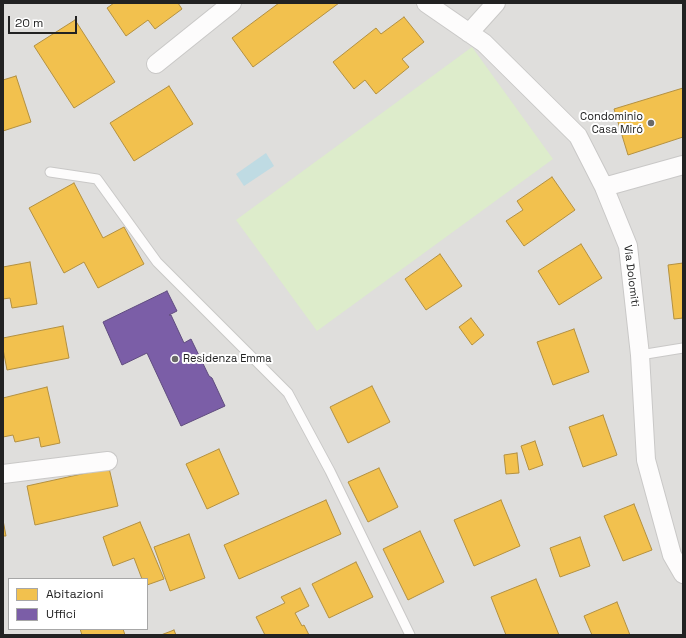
<!DOCTYPE html>
<meta charset="utf-8">
<style>
body{margin:0}
#map{position:relative;width:686px;height:638px;overflow:hidden;background:#f0eeeb;font-family:"Space Grotesk",sans-serif}
canvas{display:block}
.frame{position:absolute;inset:0;border:4px solid #222;pointer-events:none}
.legend{position:absolute;left:8px;top:578px;width:140px;height:52px;box-sizing:border-box;background:#fff;border:1px solid #a7a7a7;margin:0;padding:5px 7px;list-style:none;font-size:12px;color:#222}
.legend li{display:flex;align-items:center;gap:8px;height:20px}
.legend b{width:20px;border:1px solid #a7a7a7}
.scale{position:absolute;left:8px;top:16px;width:69px;height:18px;box-sizing:border-box;border:2px solid #222;border-top:0;padding-left:5px;font-size:12px;line-height:14px;white-space:nowrap;color:#222;-webkit-text-stroke:3px #fff;paint-order:stroke}
</style>
<div id="map">
<canvas width="686" height="638"></canvas>
<div class="frame"></div>
<ul class="legend">
<li><b style="height:11px;background:#f2c14e"></b>Abitazioni</li>
<li><b style="height:11px;background:#7b5ea7"></b>Uffici</li>
</ul>
<div class="scale">20 m</div>
</div>
<script>
const g = document.querySelector('canvas').getContext('2d');
g.lineJoin = 'round';
function paint(path, color) {
  g.fillStyle = color;
  g.fill(path, 'evenodd');
}
function shape(rows) {
  const path = new Path2D();
  for (const r of rows) {
    path.moveTo(r[0], r[1]);
    for (let i = 2; i < r.length; i += 2) path.lineTo(r[i], r[i + 1]);
  }
  return path;
}
function strokePath(path, color, width, dash) {
  g.strokeStyle = color;
  g.lineWidth = width;
  g.lineCap = dash ? 'butt' : 'round';
  g.setLineDash(dash || []);
  g.stroke(path);
}
function write(font, color, halo, rows, align = 'center') {
  g.font = font + ' "Space Grotesk",sans-serif';
  g.lineWidth = 4;
  g.setLineDash([]);
  g.textBaseline = 'middle';
  g.strokeStyle = halo;
  g.fillStyle = color;
  for (const [text, x, y, turn = 0] of rows) {
    g.save();
    g.translate(x, y);
    g.rotate((+turn || 0) * Math.PI / 180);
    g.textAlign = isNaN(turn) ? turn : align;
    if (halo) g.strokeText(text, 0, 0);
    g.fillText(text, 0, 0);
    g.restore();
  }
}
const residential = shape([
 [3,3,683,3,683,635,3,635],
 [9,579,147,579,147,629,9,629]
]);
const grass = shape([
 [472,47,553,159,317,331,236,220]
]);
const water = shape([
 [266,153,274,166,244,186,236,174]
]);
const homes = shape([
 [114,3,178,3,182,9,155,29,148,20,126,36,107,8,114,3],
 [279,3,339,3,253,67,232,38,279,3],
 [404,17,424,42,402,59,409,67,376,94,365,80,354,89,333,62,376,28,381,34,404,17],
 [75,20,115,82,74,108,34,46,75,20],
 [16,76,31,122,3,131,3,80,16,76],
 [169,86,193,124,134,161,110,123,169,86],
 [683,88,683,137,628,155,614,109,683,88],
 [552,177,575,210,524,246,506,221,523,210,517,201,552,177],
 [74,183,103,238,124,227,144,264,98,288,84,262,64,273,29,208,74,183],
 [581,244,602,278,559,305,538,271,581,244],
 [440,254,462,286,426,310,405,279,440,254],
 [30,262,37,304,12,308,10,298,3,299,3,267,30,262],
 [683,263,683,318,674,319,668,265,683,263],
 [471,318,484,335,472,345,459,327,471,318],
 [63,326,69,358,7,370,3,349,3,338,63,326],
 [574,329,589,372,553,385,537,342,574,329],
 [372,386,390,422,348,443,330,407,372,386],
 [47,387,60,443,41,447,39,437,15,442,13,435,3,437,3,398,47,387],
 [603,415,617,455,583,467,569,427,603,415],
 [535,441,543,465,529,470,521,446,535,441],
 [219,449,239,494,207,509,186,464,219,449],
 [517,453,519,473,506,474,504,455,517,453],
 [109,468,118,506,35,525,27,486,109,468],
 [379,468,398,507,368,522,348,482,379,468],
 [326,500,341,534,239,579,224,545,326,500],
 [501,500,520,546,474,566,454,520,501,500],
 [634,504,652,550,623,561,604,516,634,504],
 [3,520,6,536,3,536,3,520],
 [140,522,164,579,147,585,147,579,142,579,134,558,113,566,103,537,140,522],
 [420,531,444,582,408,600,383,549,420,531],
 [189,534,205,578,170,591,154,547,189,534],
 [580,537,590,566,560,577,550,548,580,537],
 [356,562,373,597,329,618,312,584,356,562],
 [536,579,559,635,506,635,491,597,536,579],
 [300,588,309,606,295,613,302,626,304,625,309,635,265,635,256,617,285,603,281,597,300,588],
 [617,602,630,635,592,635,584,616,617,602],
 [80,629,123,629,125,635,82,635,80,629],
 [174,630,176,635,161,635,174,630]
]);
const offices = shape([
 [167,291,177,311,169,315,171,315,184,343,191,339,209,376,212,378,225,406,181,426,147,353,122,365,103,322,167,291]
]);
const service = shape([
 [50,172,97,179,157,262,288,393,330,471,410,635],
 [640,355,683,348]
]);
const minor = shape([
 [426,3,484,43,578,136,604,187,628,246,640,355,646,460,672,555,683,574],
 [469,33,496,3],
 [156,64,232,3],
 [604,187,683,165],
 [3,474,108,461]
]);
const markers = [
 [651,123,4,"#6a6968"],
 [175,359,4,"#6a6968"]
];
const poiNames = [
 ["Condominio",643,117],
 ["Casa Miró",643,130],
 ["Residenza Emma",183,359,"left"]
];
const streetNames = [
 ["Via Dolomiti",631,276,83]
];
paint(residential, '#dfdedc');
paint(grass, '#ddeccb');
paint(water, '#bfdbe3');
paint(homes, '#f2c14e');
strokePath(homes, '#b49141', 1);
paint(offices, '#7b5ea7');
strokePath(offices, '#604c7f', 1);
strokePath(service, '#c9c8c7', 11);
strokePath(minor, '#c9c8c7', 20);
strokePath(service, '#fdfcfc', 9);
strokePath(minor, '#fdfcfc', 18);
for (const [x, y, r, color] of markers) {
  const dot = new Path2D();
  dot.arc(x, y, r, 0, 2 * Math.PI);
  g.fillStyle = color;
  g.fill(dot);
  strokePath(dot, '#fff', 1.5);
}
write('11px', '#222', '#fff', poiNames, 'right');
write('11px', '#222', '#fff', streetNames);
</script>
